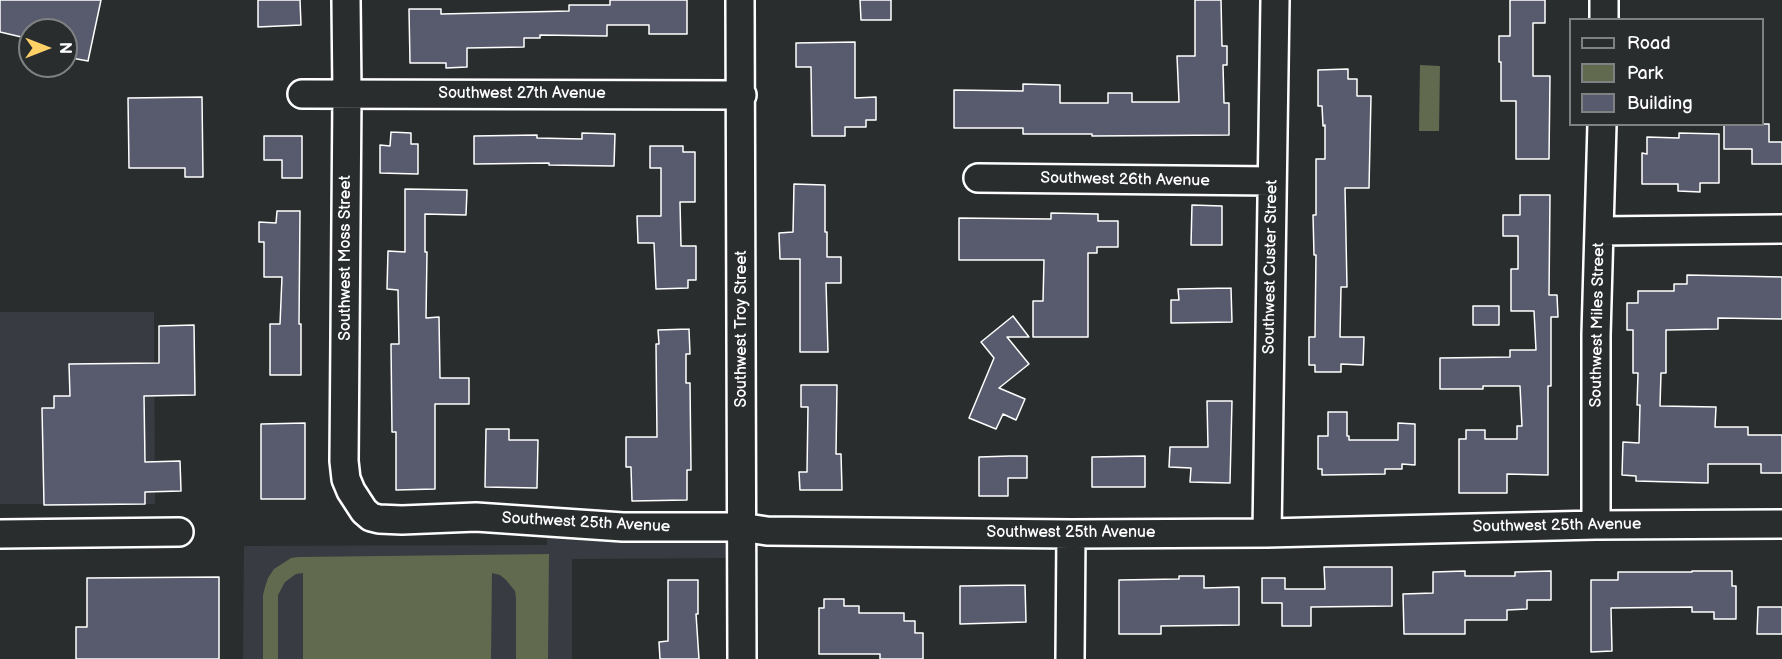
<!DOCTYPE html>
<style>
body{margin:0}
#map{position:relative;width:1782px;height:659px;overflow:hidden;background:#2a2d2e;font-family:"Balsamiq Sans",sans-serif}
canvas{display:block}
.legend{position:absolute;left:1569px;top:18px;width:195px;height:108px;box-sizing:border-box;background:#2a2d2e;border:2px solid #7f8182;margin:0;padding:8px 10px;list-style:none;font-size:18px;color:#fff}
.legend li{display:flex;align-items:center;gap:12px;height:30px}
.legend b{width:30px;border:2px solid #7f8182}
.north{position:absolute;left:18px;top:18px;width:60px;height:60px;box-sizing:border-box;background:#2a2d2e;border:2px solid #7f8182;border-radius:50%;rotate:90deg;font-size:16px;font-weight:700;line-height:24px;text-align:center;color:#fff}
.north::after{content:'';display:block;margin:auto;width:21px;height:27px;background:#ffd166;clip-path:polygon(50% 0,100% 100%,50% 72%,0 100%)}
</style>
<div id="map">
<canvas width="1782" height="659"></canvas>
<ul class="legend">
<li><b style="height:8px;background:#2a2d2e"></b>Road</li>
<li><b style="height:16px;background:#61694f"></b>Park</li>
<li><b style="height:16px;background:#585b6d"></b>Building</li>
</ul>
<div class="north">N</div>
</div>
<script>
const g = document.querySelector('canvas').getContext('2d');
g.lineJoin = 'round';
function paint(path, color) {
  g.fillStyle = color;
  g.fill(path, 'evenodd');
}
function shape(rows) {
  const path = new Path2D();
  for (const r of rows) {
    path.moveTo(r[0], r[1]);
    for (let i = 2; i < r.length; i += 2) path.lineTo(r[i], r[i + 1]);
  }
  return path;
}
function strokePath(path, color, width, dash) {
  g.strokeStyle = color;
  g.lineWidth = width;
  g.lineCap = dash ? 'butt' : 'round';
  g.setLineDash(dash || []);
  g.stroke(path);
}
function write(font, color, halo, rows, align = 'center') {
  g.font = font + ' "Balsamiq Sans",sans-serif';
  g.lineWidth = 4.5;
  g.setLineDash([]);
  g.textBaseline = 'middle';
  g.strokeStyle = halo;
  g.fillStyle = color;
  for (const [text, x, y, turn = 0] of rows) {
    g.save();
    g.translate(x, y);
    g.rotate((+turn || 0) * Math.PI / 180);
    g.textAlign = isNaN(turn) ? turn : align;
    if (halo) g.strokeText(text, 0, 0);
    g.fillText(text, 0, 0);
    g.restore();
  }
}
const built = shape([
 [0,312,154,312,155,504,0,504],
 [547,535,728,536,728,558,572,559,572,659,243,659,244,546,547,545]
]);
const green = shape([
 [1420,65,1440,66,1439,131,1419,131],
 [549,554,548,659,516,659,516,598,515,591,506,580,500,575,492,573,491,659,303,659,303,573,296,574,285,582,278,595,278,659,263,659,263,595,265,587,268,578,274,569,291,558,298,557]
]);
const building = shape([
 [0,0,101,0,88,61,66,57,66,30,30,30,30,39,0,32,0,0],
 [258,0,300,0,301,25,258,27,258,0],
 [610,0,687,0,687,34,649,34,649,25,607,25,607,36,540,35,540,38,524,38,524,47,467,48,467,67,446,68,446,63,410,63,409,9,441,9,441,14,569,11,569,5,610,5,610,0],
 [860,0,891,0,891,20,861,20,860,0],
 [1195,0,1221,0,1222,46,1227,46,1227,65,1223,65,1224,103,1229,103,1229,135,1092,136,1092,134,1023,134,1023,128,954,128,954,90,1023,91,1023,84,1060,85,1060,103,1108,103,1108,93,1132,93,1132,102,1179,102,1177,56,1195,56,1195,0],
 [1510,0,1545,0,1545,23,1533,23,1533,76,1550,76,1549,159,1516,159,1516,101,1501,101,1501,62,1499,62,1499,36,1510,36,1510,0],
 [855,42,855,98,876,97,876,120,866,120,866,127,845,127,845,136,812,136,811,67,796,67,796,43,855,42],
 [1348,69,1348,79,1357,79,1357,96,1371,96,1369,188,1345,188,1347,287,1341,287,1340,337,1364,337,1363,365,1341,364,1341,372,1315,372,1315,365,1309,365,1309,337,1315,337,1316,255,1314,255,1313,215,1316,215,1316,159,1325,159,1325,125,1323,126,1322,106,1318,106,1318,70,1348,69],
 [202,97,203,177,185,177,185,168,129,168,128,98,202,97],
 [1724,124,1769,124,1769,142,1782,142,1782,164,1752,164,1752,149,1724,149,1724,124],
 [391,132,411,133,411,144,418,144,418,174,380,173,380,145,390,146,391,132],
 [582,133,615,134,614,166,549,165,549,163,474,164,474,136,537,135,537,138,582,139,582,133],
 [1679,133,1719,134,1719,183,1700,183,1700,192,1678,191,1678,184,1642,184,1642,153,1647,154,1647,137,1679,138,1679,133],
 [264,136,302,136,302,178,282,178,282,160,264,160,264,136],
 [650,146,683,146,683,152,695,152,695,202,680,202,681,246,696,246,696,280,688,280,688,288,656,289,654,243,638,243,637,216,661,216,661,168,650,168,650,146],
 [794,184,825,185,825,232,827,232,827,257,841,257,841,283,826,283,828,352,800,352,800,259,780,259,779,233,793,232,794,184],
 [405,189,467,190,466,215,425,214,425,252,427,252,426,318,439,317,440,378,469,378,469,404,435,404,435,489,396,490,396,432,392,432,391,344,399,344,398,290,387,289,388,251,405,252,405,189],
 [1520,195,1550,195,1549,295,1557,295,1558,317,1551,317,1551,386,1548,386,1548,475,1507,474,1507,493,1459,493,1459,439,1466,439,1466,430,1485,430,1485,439,1517,439,1517,426,1522,426,1520,386,1483,386,1483,389,1440,389,1440,358,1510,357,1510,350,1536,350,1534,311,1511,311,1511,269,1518,269,1518,236,1503,236,1503,215,1520,215,1520,195],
 [1192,205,1222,206,1222,245,1191,245,1192,205],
 [277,211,300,211,299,324,301,324,301,375,270,375,270,324,280,324,282,277,264,277,264,242,259,242,259,222,276,223,277,211],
 [1051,213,1098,214,1098,221,1118,221,1118,247,1097,247,1097,253,1088,253,1088,337,1033,337,1033,301,1043,301,1044,260,959,260,959,218,1051,219,1051,213],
 [1687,275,1782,277,1782,319,1718,318,1718,329,1666,330,1666,373,1661,373,1660,406,1716,407,1715,427,1748,427,1748,435,1782,435,1782,473,1761,473,1761,464,1708,464,1708,483,1636,481,1636,476,1622,475,1623,442,1639,443,1640,405,1637,405,1638,373,1633,373,1633,330,1627,330,1627,303,1638,303,1638,291,1674,291,1674,284,1687,284,1687,275],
 [1231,288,1232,322,1171,323,1171,300,1179,300,1178,289,1231,288],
 [1473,306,1499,306,1499,325,1473,325,1473,306],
 [1013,316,1029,337,1007,337,1029,364,999,388,1025,399,1016,420,1003,414,996,429,969,418,994,358,981,342,1013,316],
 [194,325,195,395,144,396,145,462,180,461,181,491,145,492,145,504,44,505,42,408,54,408,54,396,70,396,69,364,159,363,159,326,194,325],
 [689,329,690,354,686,354,686,383,690,383,691,470,687,470,687,500,632,501,631,467,626,467,626,437,657,437,656,344,659,344,658,330,689,329],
 [801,385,837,385,836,454,841,454,842,490,800,490,799,472,807,472,808,407,801,407,801,385],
 [1207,401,1232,401,1230,483,1190,482,1191,468,1169,467,1170,447,1208,447,1207,401],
 [1328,412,1347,412,1347,436,1349,436,1349,440,1398,440,1398,423,1415,424,1415,465,1402,464,1402,469,1385,469,1385,474,1322,475,1322,469,1318,469,1318,436,1328,436,1328,412],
 [305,423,305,499,261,499,261,424,305,423],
 [486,429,509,429,509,440,538,440,537,488,485,487,486,429],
 [1010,456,1027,456,1027,478,1008,478,1008,496,979,496,979,457,1010,456],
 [1145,456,1145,487,1092,487,1092,457,1145,456],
 [1324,567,1392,567,1392,606,1311,607,1311,626,1282,626,1282,603,1262,603,1262,578,1285,578,1285,589,1325,589,1324,567],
 [1465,571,1465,576,1515,576,1515,572,1551,571,1551,600,1527,600,1527,609,1507,610,1507,620,1465,620,1465,634,1404,634,1403,594,1433,593,1433,572,1465,571],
 [1692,571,1732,571,1732,586,1736,586,1736,619,1714,619,1714,612,1692,612,1692,607,1611,608,1612,651,1591,652,1591,580,1618,580,1618,572,1692,572,1692,571],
 [1179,576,1204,576,1204,588,1239,587,1239,625,1161,626,1161,634,1119,634,1119,580,1179,579,1179,576],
 [219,577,219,659,76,659,76,627,87,627,87,578,219,577],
 [668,580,698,580,698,614,696,614,699,659,660,659,659,642,668,641,668,580],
 [1025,585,1026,622,960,624,960,586,1025,585],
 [824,599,844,599,844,606,859,606,859,613,904,613,904,621,915,621,915,633,923,633,923,659,880,659,880,654,819,654,819,608,824,608,824,599],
 [1758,607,1782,607,1782,634,1757,634,1758,607]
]);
const minor = shape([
 [346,0,347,94,344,461,346,479,351,491,364,511,371,517,379,519,402,520,476,517,623,527,741,527,767,531,1071,534,1267,533,1596,525,1782,524],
 [740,0,742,659],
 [1604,20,1604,0],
 [302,94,742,95],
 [978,178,1272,181],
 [1600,231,1782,229],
 [1596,525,1596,335,1602,124],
 [1267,533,1275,0],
 [0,534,179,532],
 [1070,659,1071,534]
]);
const streetNames = [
 ["Southwest 27th Avenue",522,94],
 ["Southwest 26th Avenue",1125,180,1],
 ["Southwest Moss Street",346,258,-90],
 ["Southwest Custer Street",1271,267,-89],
 ["Southwest Miles Street",1598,325,-89],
 ["Southwest Troy Street",742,329,-90],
 ["Southwest 25th Avenue",586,523,3],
 ["Southwest 25th Avenue",1557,526,-1],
 ["Southwest 25th Avenue",1071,533]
];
paint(built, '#383b41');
paint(green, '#61694f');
paint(building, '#585b6d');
strokePath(building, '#fff', 1.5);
strokePath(minor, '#fff', 32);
strokePath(minor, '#2a2d2e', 27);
write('16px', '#fff', '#2a2d2e', streetNames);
</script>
